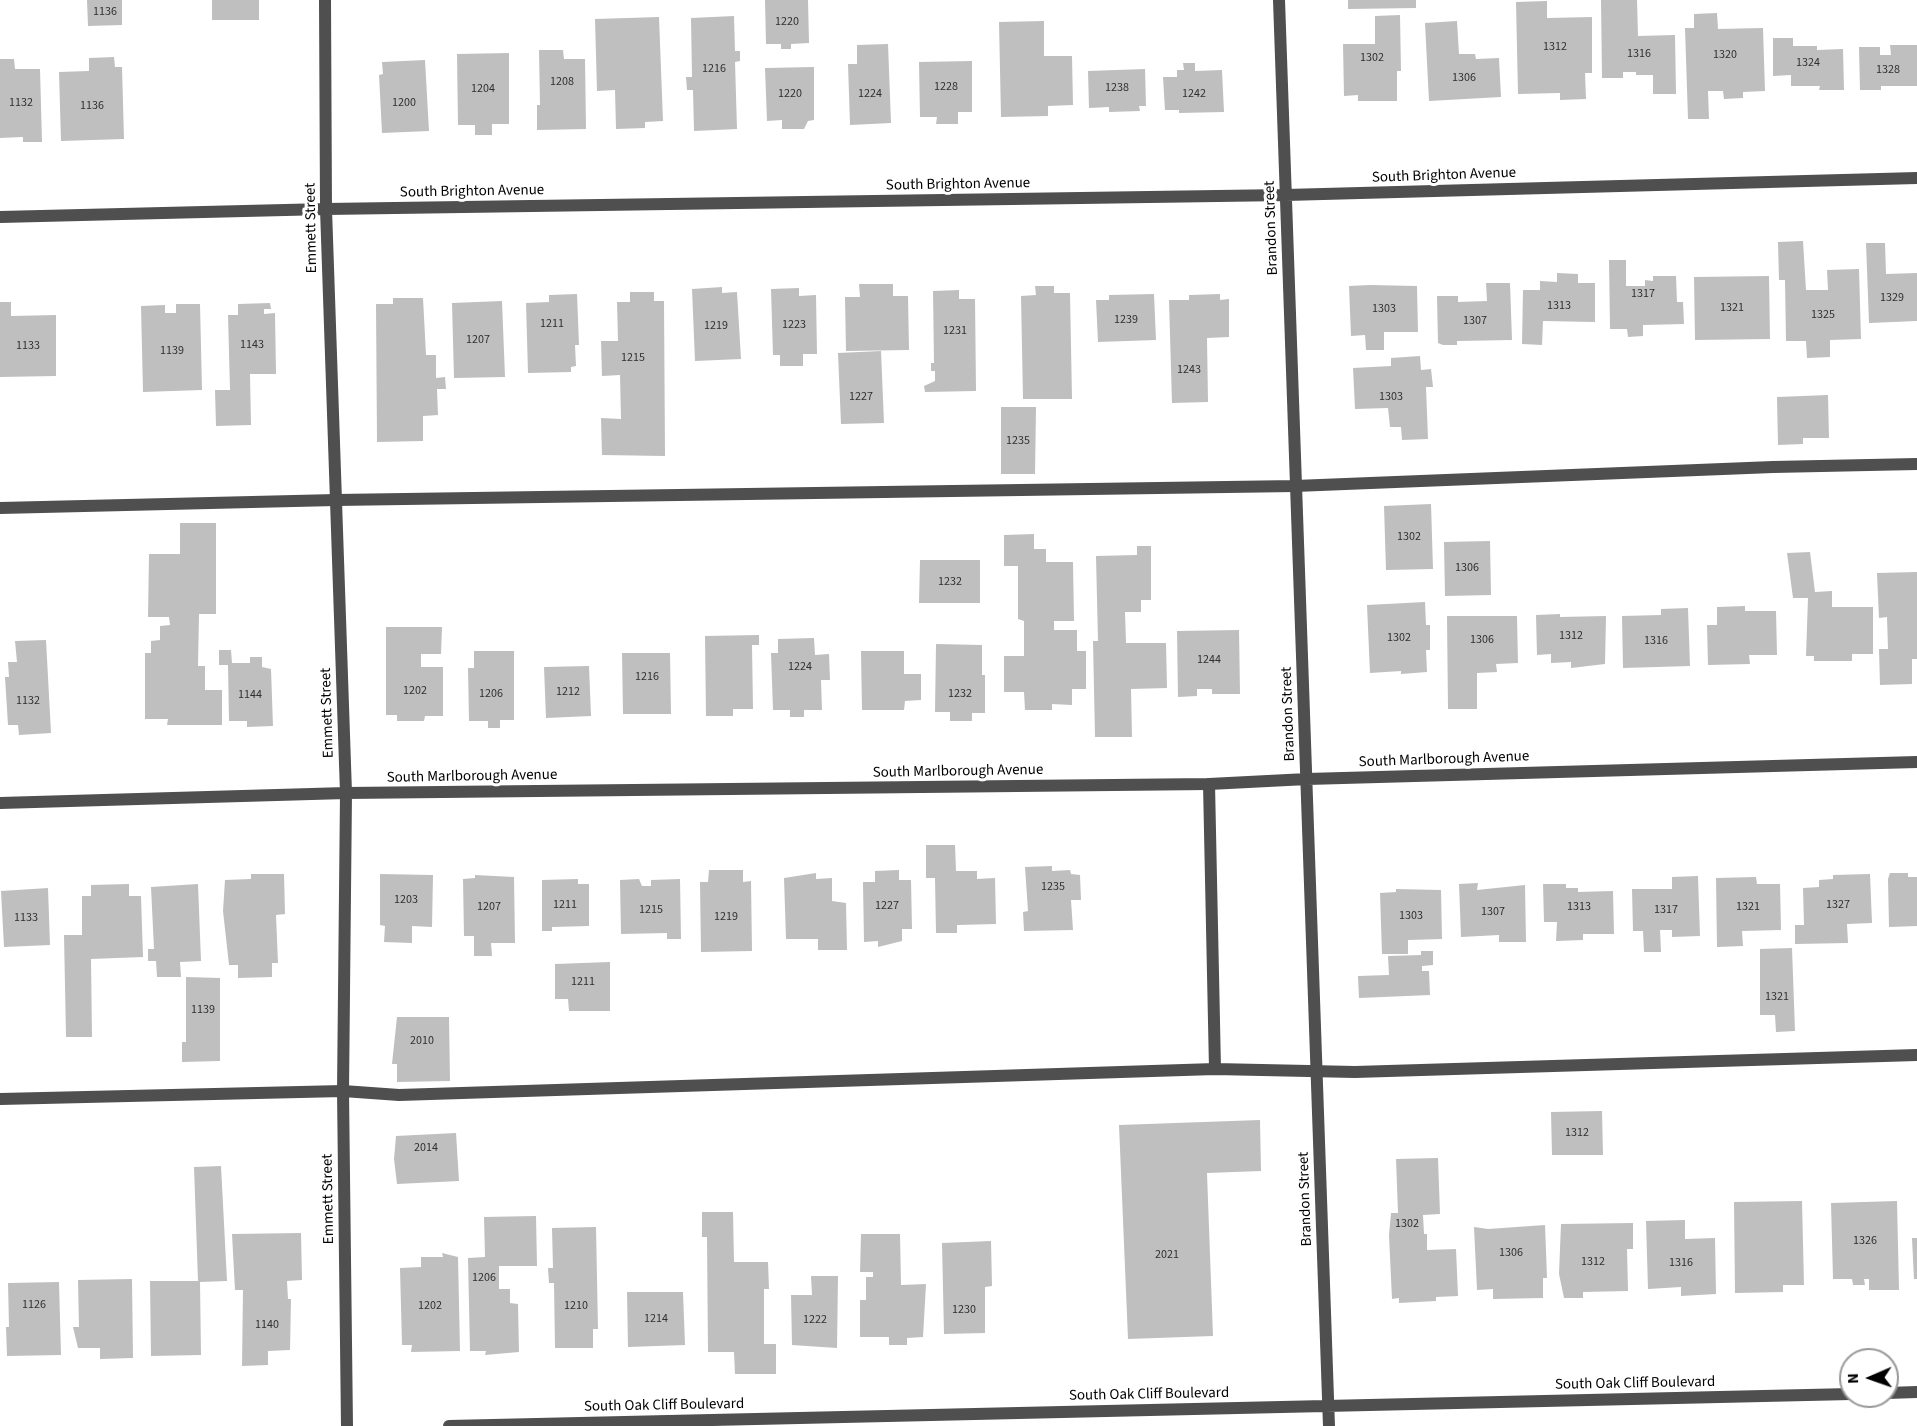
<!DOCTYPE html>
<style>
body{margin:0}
#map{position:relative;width:1917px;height:1426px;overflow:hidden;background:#fff;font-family:"Source Sans 3",sans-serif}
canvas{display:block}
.north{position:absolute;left:1839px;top:1348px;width:60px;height:60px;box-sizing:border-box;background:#fff;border:2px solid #999;border-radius:50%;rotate:268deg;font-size:16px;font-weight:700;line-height:24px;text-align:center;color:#000}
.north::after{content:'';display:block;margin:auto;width:21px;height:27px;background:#000;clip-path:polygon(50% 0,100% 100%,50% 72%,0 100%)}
</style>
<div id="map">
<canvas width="1917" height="1426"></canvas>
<div class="north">N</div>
</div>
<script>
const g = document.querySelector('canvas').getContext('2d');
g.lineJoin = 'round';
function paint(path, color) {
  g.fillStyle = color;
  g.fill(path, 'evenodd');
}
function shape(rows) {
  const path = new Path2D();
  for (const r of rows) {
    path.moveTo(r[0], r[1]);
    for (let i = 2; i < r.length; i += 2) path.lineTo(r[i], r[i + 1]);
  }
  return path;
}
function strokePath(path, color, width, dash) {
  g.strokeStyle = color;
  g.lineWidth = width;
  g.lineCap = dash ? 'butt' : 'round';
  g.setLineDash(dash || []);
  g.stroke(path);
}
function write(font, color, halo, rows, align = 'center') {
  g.font = font + ' "Source Sans 3",sans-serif';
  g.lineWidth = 6;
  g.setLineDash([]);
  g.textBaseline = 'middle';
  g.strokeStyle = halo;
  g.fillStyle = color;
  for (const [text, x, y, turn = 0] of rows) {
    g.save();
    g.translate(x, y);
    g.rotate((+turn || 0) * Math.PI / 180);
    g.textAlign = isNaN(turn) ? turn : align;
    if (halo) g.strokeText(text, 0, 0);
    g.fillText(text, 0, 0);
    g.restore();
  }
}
const building = shape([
 [87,0,122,0,122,25,88,26],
 [212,0,259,0,259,20,212,20],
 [765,0,808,0,809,43,791,44,791,49,781,49,781,44,766,44],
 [1348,0,1416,0,1416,8,1348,9],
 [1601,0,1637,0,1638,36,1675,35,1676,94,1653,94,1653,75,1636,75,1636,72,1623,72,1623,78,1602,78],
 [1547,1,1547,18,1592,17,1592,73,1585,73,1586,99,1560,100,1560,93,1518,94,1516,2],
 [1717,13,1718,29,1763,28,1765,91,1743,92,1743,98,1724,99,1723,91,1708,91,1709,119,1688,119,1685,28,1694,28,1694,14],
 [1400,15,1401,71,1397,71,1397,101,1358,101,1358,95,1344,96,1343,44,1375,44,1375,16],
 [734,16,735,51,740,51,740,61,735,62,737,129,694,131,693,90,687,90,686,77,692,77,691,18],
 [659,17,663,121,645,122,645,128,616,129,615,90,597,91,595,19],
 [1044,21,1044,56,1072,56,1073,105,1048,106,1048,116,1001,117,999,22],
 [1457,21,1459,54,1475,54,1476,59,1499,58,1501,97,1429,101,1425,23],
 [1773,38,1793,38,1793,46,1817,46,1817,50,1843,49,1844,90,1819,90,1820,86,1791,86,1791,75,1773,76],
 [888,44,891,123,850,125,848,64,857,64,857,45],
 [1890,45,1917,45,1917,86,1881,86,1881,90,1860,90,1859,47,1880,47,1880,55,1891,55],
 [539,50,563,50,564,59,585,59,586,129,537,130,537,105,540,105],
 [509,53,509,124,492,124,492,135,475,135,475,125,458,125,457,54],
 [114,57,115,67,122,67,124,139,61,141,59,72,89,71,89,58],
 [0,59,14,59,15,69,40,69,42,142,23,142,23,137,0,138],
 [425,60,429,131,382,133,379,75,383,74,382,62],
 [972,61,972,112,958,112,958,124,936,124,937,117,920,117,919,62],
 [1183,63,1195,63,1195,71,1222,70,1224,112,1179,113,1179,110,1165,110,1163,77,1177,77,1177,70,1184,70],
 [814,67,814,120,808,121,804,129,782,129,782,120,767,121,765,68],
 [1145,69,1146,106,1139,106,1140,111,1109,112,1109,107,1089,108,1088,71],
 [1803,241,1806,290,1828,290,1827,270,1859,269,1861,339,1830,340,1830,357,1807,358,1806,341,1786,341,1785,280,1779,280,1778,242],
 [1866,243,1885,243,1886,274,1917,273,1917,321,1869,323],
 [1609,260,1626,260,1626,286,1645,286,1645,280,1653,281,1653,276,1676,276,1677,302,1683,302,1684,324,1643,325,1643,336,1628,337,1627,329,1610,329],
 [1557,273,1578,274,1578,283,1595,283,1595,322,1543,321,1542,345,1522,344,1523,290,1540,290,1540,281,1557,282],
 [1769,276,1770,339,1695,340,1694,277],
 [1486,283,1510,283,1512,340,1457,341,1457,345,1443,345,1438,343,1437,296,1458,296,1458,302,1487,301],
 [859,284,893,284,893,296,908,296,909,350,846,351,845,297,860,297],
 [1370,285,1417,286,1418,332,1384,332,1384,350,1366,350,1365,335,1351,336,1349,286],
 [1035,286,1054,286,1054,293,1070,293,1072,399,1023,399,1021,296,1036,295],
 [722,287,722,293,737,292,741,359,695,361,692,289],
 [799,288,799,296,816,295,817,354,803,354,803,366,780,366,780,355,773,355,771,289],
 [959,290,959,299,975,299,976,391,925,392,924,386,935,381,935,371,931,371,931,363,934,363,933,291],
 [630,292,654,292,654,301,664,301,665,456,602,455,601,418,621,419,620,375,602,376,601,341,618,341,617,302,630,302],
 [577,294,579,345,575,345,576,366,571,367,571,372,528,373,526,303,549,302,549,295],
 [1154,294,1156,340,1098,342,1096,300,1109,300,1109,295],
 [1220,294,1220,300,1229,299,1229,337,1207,338,1208,402,1172,403,1169,300,1189,300,1189,295],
 [393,298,423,298,426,355,436,355,436,378,445,377,446,389,437,389,438,415,423,416,423,441,377,442,376,304,393,304],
 [502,301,505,377,454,378,452,303],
 [0,302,11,302,11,316,56,315,56,376,0,377],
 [270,303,271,309,264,309,264,314,275,313,276,374,250,374,251,425,216,426,215,390,230,390,228,315,238,315,238,304],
 [176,304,200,304,202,390,143,392,141,306,165,305,165,313,176,313],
 [881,351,884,423,841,424,838,353],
 [1420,356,1421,370,1431,369,1433,387,1426,387,1428,439,1402,440,1401,427,1390,427,1388,408,1355,409,1353,368,1391,366,1391,358],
 [1828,395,1829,438,1803,438,1803,444,1778,445,1777,397],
 [1001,407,1036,407,1035,474,1001,474],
 [1431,504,1433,569,1386,570,1384,506],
 [180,523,216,523,216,614,199,614,198,666,205,666,205,690,222,690,222,725,167,725,168,719,145,719,145,653,151,653,151,641,160,640,160,626,170,625,169,617,148,617,149,554,180,554],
 [1034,534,1034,549,1046,549,1046,562,1073,562,1074,621,1054,621,1054,630,1077,630,1077,651,1086,651,1086,689,1072,689,1072,705,1052,704,1052,710,1025,710,1024,692,1004,692,1004,656,1024,656,1024,621,1018,619,1018,566,1004,566,1004,535],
 [1490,541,1491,595,1445,596,1444,542],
 [1137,546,1151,546,1151,600,1141,600,1141,612,1125,612,1126,643,1166,643,1167,688,1131,689,1132,737,1095,737,1093,641,1098,641,1096,556,1137,555],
 [1810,552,1815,592,1832,591,1832,607,1873,607,1873,654,1852,654,1852,661,1814,661,1814,656,1806,656,1808,598,1793,598,1787,553],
 [920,560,980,560,980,603,919,603],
 [1917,572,1917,659,1912,659,1912,684,1880,685,1879,649,1888,649,1887,617,1879,618,1877,573],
 [1425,602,1426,625,1430,625,1430,650,1426,650,1427,672,1401,674,1401,671,1370,673,1367,605],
 [1745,606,1745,611,1776,611,1777,655,1749,655,1750,664,1708,665,1707,625,1717,625,1717,607],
 [1688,608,1690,666,1623,668,1622,616,1661,615,1661,609],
 [1560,614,1560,617,1606,616,1605,664,1571,668,1571,662,1551,663,1551,654,1537,655,1536,615],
 [1447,616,1517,616,1518,663,1496,664,1497,672,1477,673,1477,709,1448,709],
 [386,627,442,627,441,654,421,654,421,667,443,667,443,716,425,716,424,721,397,721,397,715,386,715],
 [1239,630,1240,694,1212,694,1212,689,1197,689,1197,696,1178,697,1177,631],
 [759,635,759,645,752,645,753,709,733,709,733,716,706,716,705,636],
 [814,638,815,655,829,654,830,680,821,680,822,710,804,710,804,717,790,717,790,710,773,710,771,653,778,653,778,639],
 [46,640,51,733,19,735,18,725,8,725,5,677,9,677,8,662,17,662,15,641],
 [936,644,982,645,982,675,985,675,985,713,972,713,972,721,950,721,950,712,935,712],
 [219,650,231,650,232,663,250,663,250,657,262,657,262,667,271,669,273,726,247,727,247,721,229,721,228,665,219,665],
 [474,651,514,651,514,720,500,720,500,728,488,728,488,721,469,721,468,668,474,668],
 [861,651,904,651,904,674,921,674,921,700,905,701,904,710,862,710],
 [622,653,670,653,671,714,623,714],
 [589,666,591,716,546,718,544,667],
 [926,845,955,845,956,871,977,871,977,879,995,878,996,924,957,925,957,933,936,933,935,878,926,878],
 [1052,866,1052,871,1070,870,1071,874,1080,875,1081,900,1071,900,1073,930,1024,931,1023,912,1028,911,1025,867],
 [709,870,743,870,743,882,751,881,752,951,701,952,700,882,708,882],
 [899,870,899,880,911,880,912,929,902,929,902,941,878,947,878,941,864,942,863,882,875,882,875,871],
 [816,873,816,879,832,878,832,901,846,903,847,950,818,950,818,939,786,939,784,878],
 [1890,873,1908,873,1908,877,1917,877,1917,926,1889,927,1888,879],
 [251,874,284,874,285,914,276,915,278,963,272,963,272,977,238,978,238,965,229,965,223,911,225,880,251,879],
 [380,874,433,875,432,927,412,926,412,943,384,942,385,926,380,925],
 [1870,874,1872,923,1847,924,1848,943,1795,944,1795,925,1804,925,1803,888,1819,887,1819,880,1833,879,1833,875],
 [475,875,514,877,515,943,491,943,492,956,474,956,474,936,464,936,463,879,475,878],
 [1698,876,1700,936,1672,937,1672,930,1660,930,1661,952,1644,952,1643,931,1633,931,1632,889,1672,889,1672,877],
 [1756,877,1757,884,1780,884,1781,930,1742,931,1743,946,1717,947,1716,878],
 [578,879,578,884,589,884,589,926,552,927,552,931,542,931,542,880],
 [639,879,642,886,651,886,651,880,680,879,681,939,667,939,667,933,621,934,620,880],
 [1478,883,1477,890,1525,885,1526,942,1499,942,1499,935,1461,937,1459,884],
 [129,884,129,896,141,896,143,957,91,959,92,1037,66,1037,64,935,82,935,82,896,91,896,91,885],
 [198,884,201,961,180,962,181,977,157,977,156,961,148,961,148,949,154,949,151,887],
 [1543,884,1566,884,1566,888,1578,888,1578,892,1613,891,1614,934,1583,934,1583,940,1556,941,1557,922,1544,922],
 [48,888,50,945,4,947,1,891],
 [1396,889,1441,890,1442,939,1408,940,1408,954,1382,954,1380,893,1396,892],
 [1792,948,1795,1031,1776,1032,1775,1015,1760,1015,1760,949],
 [1421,951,1433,951,1433,965,1422,966,1422,971,1429,971,1430,995,1359,998,1358,976,1389,975,1388,956,1421,955],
 [610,962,610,1011,569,1011,568,999,555,999,555,964],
 [186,977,220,978,220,1061,182,1062,182,1042,186,1042],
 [397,1017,449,1017,450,1081,397,1082,397,1064,392,1064],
 [1602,1111,1603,1155,1552,1155,1551,1112],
 [1260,1120,1261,1171,1207,1173,1213,1336,1128,1339,1119,1125],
 [456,1133,459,1181,397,1184,394,1159,396,1136],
 [1438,1158,1440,1214,1423,1215,1424,1234,1427,1234,1427,1250,1456,1249,1458,1296,1436,1297,1436,1301,1399,1303,1399,1298,1392,1299,1389,1235,1391,1213,1398,1213,1396,1159],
 [221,1166,227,1281,200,1282,201,1355,151,1356,150,1281,198,1281,194,1167],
 [1802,1201,1804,1285,1783,1285,1783,1292,1735,1293,1734,1202],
 [1897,1201,1899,1290,1869,1290,1869,1279,1864,1279,1865,1285,1853,1285,1852,1279,1833,1279,1831,1203],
 [702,1212,733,1212,734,1262,768,1262,769,1289,764,1289,764,1344,776,1344,776,1374,735,1374,734,1352,708,1352,707,1237,702,1237],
 [536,1216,537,1266,499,1266,499,1289,510,1289,510,1303,518,1304,519,1352,485,1355,486,1351,470,1351,468,1258,485,1257,484,1217],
 [1685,1220,1685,1239,1715,1238,1716,1294,1681,1296,1681,1287,1648,1289,1646,1221],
 [1633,1223,1633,1249,1627,1249,1628,1291,1583,1292,1583,1298,1564,1298,1559,1274,1561,1224],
 [1545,1225,1547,1278,1543,1278,1543,1298,1493,1299,1493,1289,1477,1290,1474,1227,1488,1229],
 [596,1227,598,1329,593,1329,593,1348,555,1348,554,1283,549,1283,548,1268,553,1268,552,1228],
 [301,1233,302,1280,287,1281,288,1299,291,1299,290,1350,268,1351,268,1365,242,1366,243,1290,235,1290,232,1234],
 [861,1234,900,1234,901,1285,926,1284,923,1337,907,1338,907,1345,889,1345,889,1337,860,1337,860,1300,866,1300,866,1277,873,1277,873,1272,860,1272],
 [1912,1238,1917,1238,1917,1279,1914,1279],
 [991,1241,992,1286,985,1287,985,1333,944,1334,942,1243],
 [442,1253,458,1257,460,1351,411,1352,412,1345,402,1345,400,1268,421,1267,421,1257,443,1257],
 [811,1276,838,1276,837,1348,792,1345,791,1295,812,1295],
 [132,1279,133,1358,100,1359,100,1348,78,1348,73,1327,79,1327,78,1280],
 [59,1282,61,1355,7,1356,6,1327,9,1327,8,1283],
 [627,1292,683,1292,685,1345,628,1347]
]);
const lane = shape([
 [0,508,336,500,1295,486,1773,467,1917,464],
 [1209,784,1215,1069],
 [0,1099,343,1091,399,1095,1215,1069,1355,1072,1917,1055]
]);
const street = shape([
 [325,0,326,209,346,793,343,1091,347,1426],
 [1279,0,1329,1426],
 [0,217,326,209,1286,195,1917,178],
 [0,803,346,793,1209,784,1307,779,1917,762],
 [1887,1393,1917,1392],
 [449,1426,1851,1394]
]);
const numberNames = [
 ["1136",105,12],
 ["1220",787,22],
 ["1312",1555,47],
 ["1316",1639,54],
 ["1320",1725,55],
 ["1302",1372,58],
 ["1324",1808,63],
 ["1216",714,69],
 ["1328",1888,70],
 ["1306",1464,78],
 ["1208",562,82],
 ["1228",946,87],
 ["1238",1117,88],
 ["1204",483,89],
 ["1220",790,94],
 ["1224",870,94],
 ["1242",1194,94],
 ["1132",21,103],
 ["1200",404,103],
 ["1136",92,106],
 ["1317",1643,294],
 ["1329",1892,298],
 ["1313",1559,306],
 ["1321",1732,308],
 ["1303",1384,309],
 ["1325",1823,315],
 ["1239",1126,320],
 ["1307",1475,321],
 ["1211",552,324],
 ["1223",794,325],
 ["1219",716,326],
 ["1231",955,331],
 ["1207",478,340],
 ["1143",252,345],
 ["1133",28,346],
 ["1139",172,351],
 ["1215",633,358],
 ["1243",1189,370],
 ["1227",861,397],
 ["1303",1391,397],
 ["1235",1018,441],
 ["1302",1409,537],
 ["1306",1467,568],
 ["1232",950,582],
 ["1312",1571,636],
 ["1302",1399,638],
 ["1306",1482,640],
 ["1316",1656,641],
 ["1244",1209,660],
 ["1224",800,667],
 ["1216",647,677],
 ["1202",415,691],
 ["1212",568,692],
 ["1206",491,694],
 ["1232",960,694],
 ["1144",250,695],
 ["1132",28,701],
 ["1235",1053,887],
 ["1203",406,900],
 ["1211",565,905],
 ["1327",1838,905],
 ["1227",887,906],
 ["1207",489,907],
 ["1313",1579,907],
 ["1321",1748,907],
 ["1215",651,910],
 ["1317",1666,910],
 ["1307",1493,912],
 ["1303",1411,916],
 ["1219",726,917],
 ["1133",26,918],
 ["1211",583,982],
 ["1321",1777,997],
 ["1139",203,1010],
 ["2010",422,1041],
 ["1312",1577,1133],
 ["2014",426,1148],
 ["1302",1407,1224],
 ["1326",1865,1241],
 ["1306",1511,1253],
 ["2021",1167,1255],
 ["1312",1593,1262],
 ["1316",1681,1263],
 ["1206",484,1278],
 ["1126",34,1305],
 ["1202",430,1306],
 ["1210",576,1306],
 ["1230",964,1310],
 ["1214",656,1319],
 ["1222",815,1320],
 ["1140",267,1325]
];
const streetNames = [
 ["South Brighton Avenue",1444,176,-2],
 ["South Brighton Avenue",958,185,-1],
 ["South Brighton Avenue",472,192,-1],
 ["Emmett Street",312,228,-91],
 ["Brandon Street",1272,228,-92],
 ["Emmett Street",328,713,-92],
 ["Brandon Street",1289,714,-92],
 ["South Marlborough Avenue",1444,760,-2],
 ["South Marlborough Avenue",958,772,-1],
 ["South Marlborough Avenue",472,777,-1],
 ["Emmett Street",329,1199,-91],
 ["Brandon Street",1306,1199,-92],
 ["South Oak Cliff Boulevard",1635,1384,-1],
 ["South Oak Cliff Boulevard",1149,1395,-1],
 ["South Oak Cliff Boulevard",664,1406,-1]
];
paint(building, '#bfbfbf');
strokePath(lane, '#4f4f4f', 12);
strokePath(street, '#4f4f4f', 12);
write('12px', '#303030', null, numberNames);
write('15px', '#000', '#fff', streetNames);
</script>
